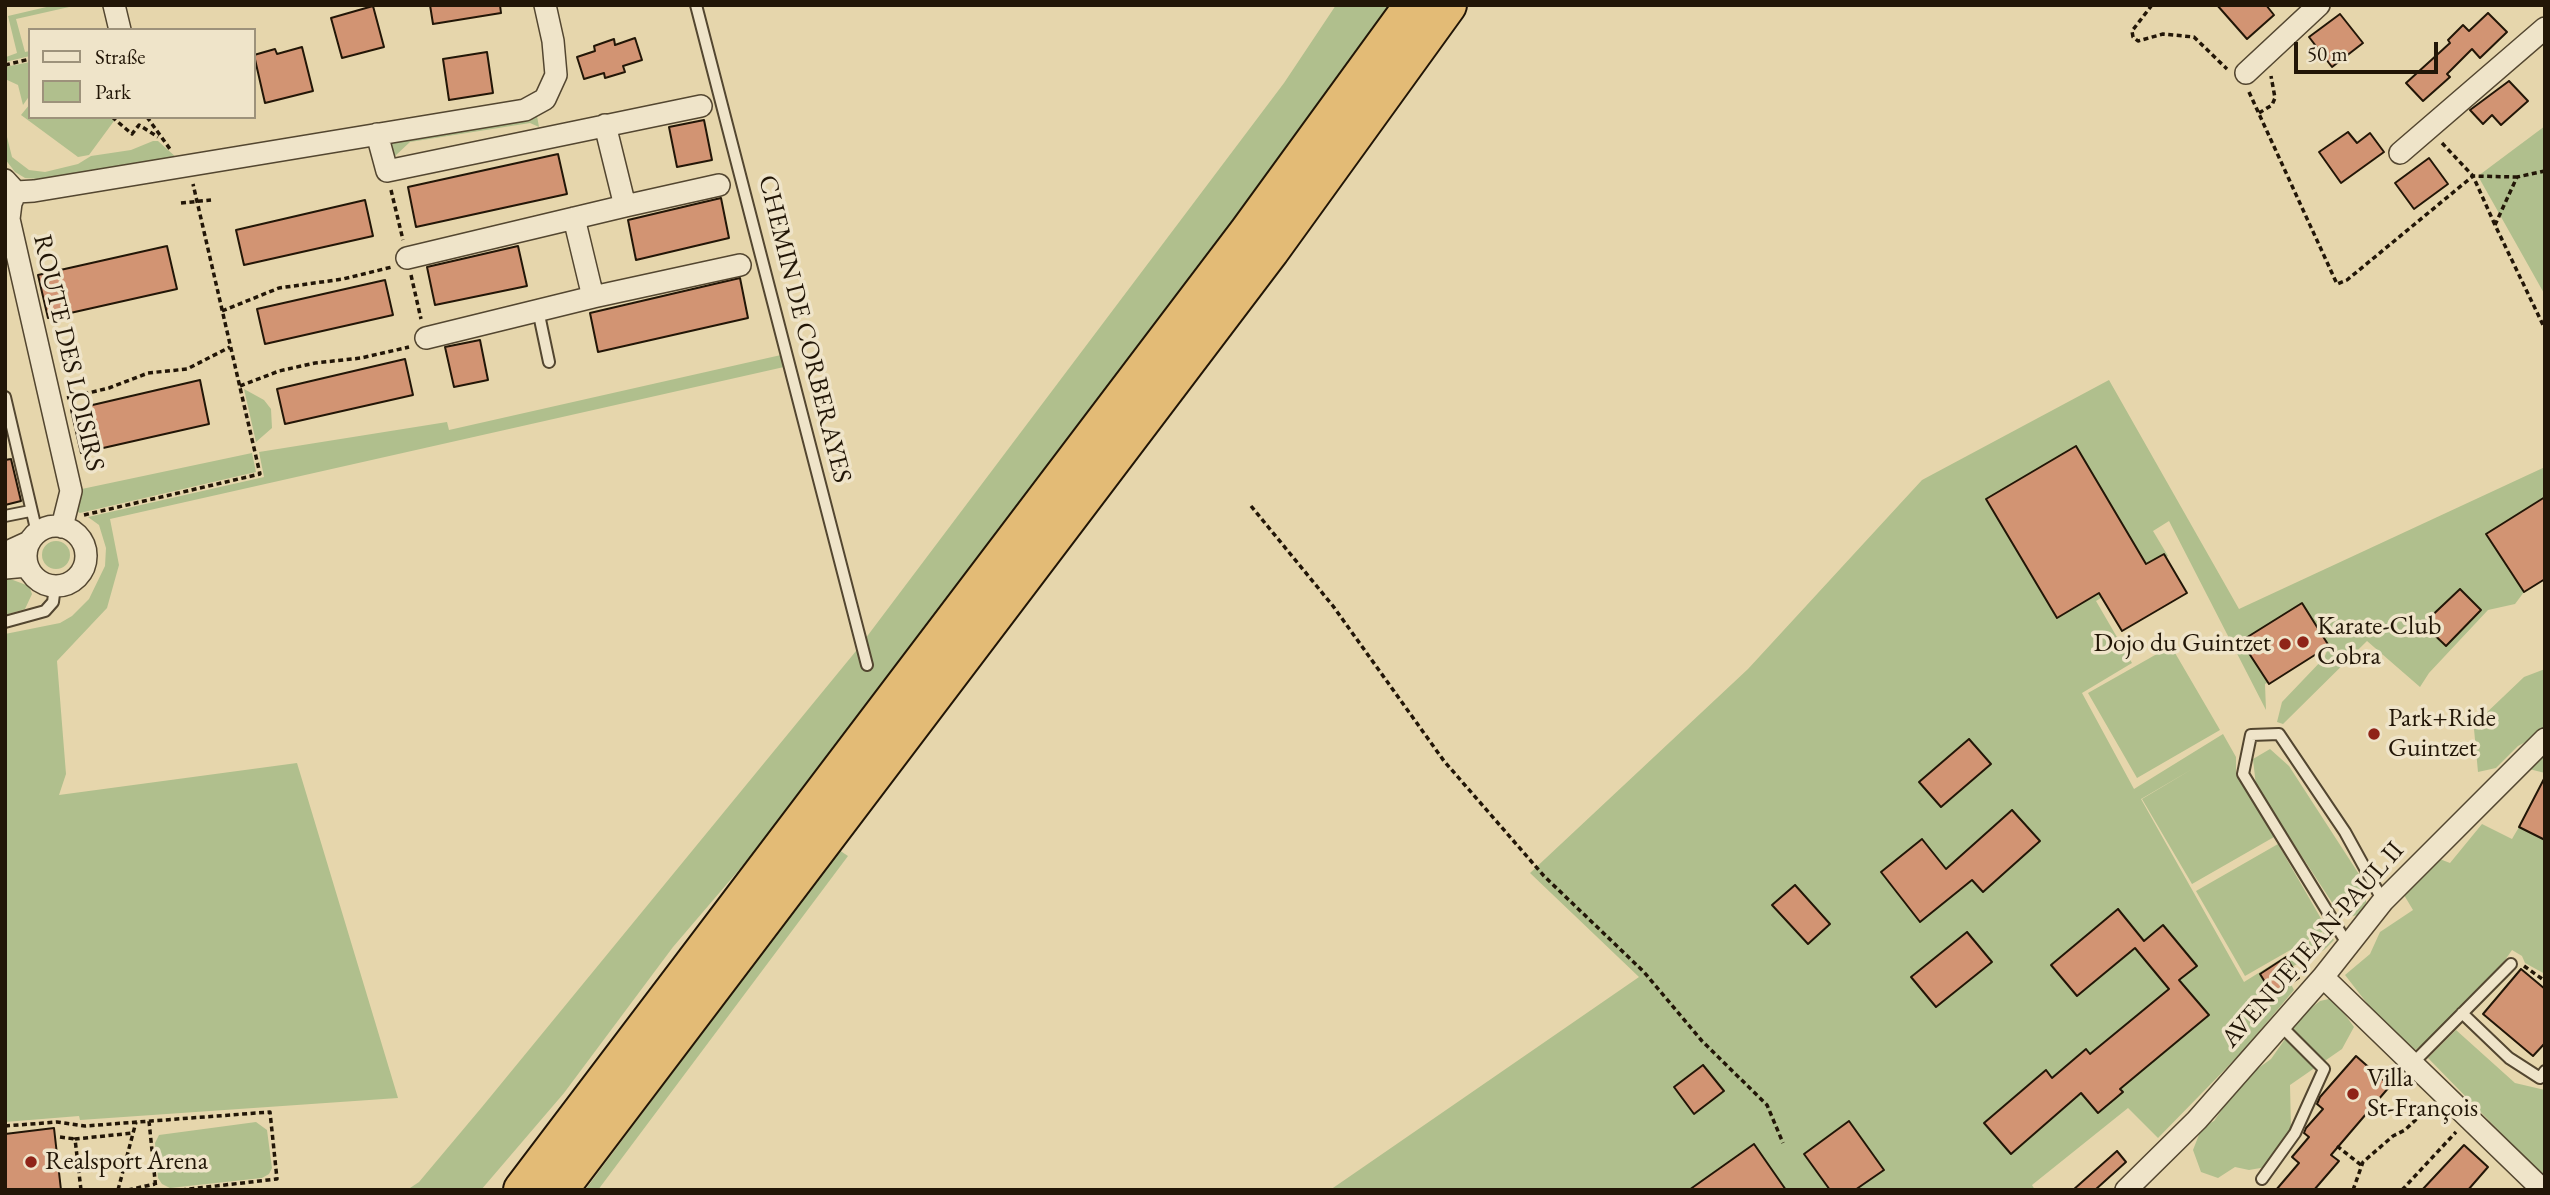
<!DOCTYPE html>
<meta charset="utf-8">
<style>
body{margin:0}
#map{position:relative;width:2550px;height:1195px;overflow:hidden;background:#e6d6ac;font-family:"EB Garamond",serif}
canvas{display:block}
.frame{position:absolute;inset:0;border:7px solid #221607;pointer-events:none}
.legend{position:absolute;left:28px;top:28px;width:228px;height:91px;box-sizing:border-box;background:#efe4c9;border:2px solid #9d927b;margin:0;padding:9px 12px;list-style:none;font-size:21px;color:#221607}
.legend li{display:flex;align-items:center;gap:14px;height:35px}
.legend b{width:35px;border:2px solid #9d927b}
.scale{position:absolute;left:2294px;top:42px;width:144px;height:32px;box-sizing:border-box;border:4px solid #221607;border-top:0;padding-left:9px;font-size:21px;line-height:24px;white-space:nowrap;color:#221607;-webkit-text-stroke:5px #efe4c9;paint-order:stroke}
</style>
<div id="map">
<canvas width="2550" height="1195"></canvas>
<div class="frame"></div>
<ul class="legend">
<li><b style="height:9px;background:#efe4c9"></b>Straße</li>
<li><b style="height:19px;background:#b0bf8d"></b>Park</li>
</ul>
<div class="scale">50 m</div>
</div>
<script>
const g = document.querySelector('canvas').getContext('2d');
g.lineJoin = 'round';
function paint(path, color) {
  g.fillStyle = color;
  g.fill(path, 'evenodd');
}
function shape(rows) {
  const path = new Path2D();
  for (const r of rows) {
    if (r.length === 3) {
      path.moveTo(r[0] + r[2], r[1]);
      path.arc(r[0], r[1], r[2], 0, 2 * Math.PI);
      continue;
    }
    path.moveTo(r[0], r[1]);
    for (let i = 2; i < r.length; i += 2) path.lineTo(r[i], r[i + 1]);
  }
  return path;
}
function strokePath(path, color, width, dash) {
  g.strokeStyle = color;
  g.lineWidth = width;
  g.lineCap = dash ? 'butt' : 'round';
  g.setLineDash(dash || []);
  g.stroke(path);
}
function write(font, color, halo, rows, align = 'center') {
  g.font = font + ' "EB Garamond",serif';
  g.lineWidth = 7;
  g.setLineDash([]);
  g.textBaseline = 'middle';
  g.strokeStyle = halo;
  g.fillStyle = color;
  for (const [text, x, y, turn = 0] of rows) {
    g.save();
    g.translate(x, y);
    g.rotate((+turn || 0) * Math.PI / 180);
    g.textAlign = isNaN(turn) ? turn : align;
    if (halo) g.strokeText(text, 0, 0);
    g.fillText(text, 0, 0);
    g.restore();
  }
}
const green = shape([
 [55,5,78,5,16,19,25,52,30,51,30,56,5,62,6,57,17,53,8,16],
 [1336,5,1389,5,1333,88,785,816,673,947,564,1093,481,1190,407,1190,419,1182,482,1107,856,651,1284,83],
 [30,62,30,95,23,105,18,85,5,79,5,67],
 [30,104,30,117,109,117,114,121,89,155,78,157,21,115],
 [537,116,539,127,530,123,410,142,395,156,388,144,395,135],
 [2545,126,2545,295,2478,176],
 [5,129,12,157,29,170,45,172,78,164,91,156,131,150,153,141,158,141,177,158,39,179,25,178,15,172,5,159],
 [781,355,784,367,110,519,119,565,107,608,57,661,66,774,59,795,297,763,398,1098,80,1120,79,1116,5,1122,5,634,60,623,72,616,89,599,105,566,106,548,99,525,88,517,264,477,259,452,447,422,449,430],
 [2109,380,2239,609,2545,467,2545,579,2524,592,2515,604,2488,610,2429,673,2420,687,2367,641,2283,724,2277,722,2282,702,2324,658,2330,644,2265,684,2266,710,2169,521,2153,531,2168,556,2096,601,2132,663,2082,693,2134,789,2223,734,2236,757,2236,774,2274,837,2192,884,2142,799,2194,768,2141,799,2244,982,2327,930,2334,940,2324,950,2284,971,2294,990,2242,1052,2158,1138,2128,1108,2032,1185,2035,1190,1330,1190,1639,977,1530,873,1748,669,1922,480],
 [244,389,264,400,271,409,272,428,256,442],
 [252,453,256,472,80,513,74,510,77,490],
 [56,555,14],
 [5,577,29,586,32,594,25,609,5,615],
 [2171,646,2220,730,2137,778,2088,693],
 [2545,669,2545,773,2529,769,2533,738,2518,746,2496,768,2478,772,2474,729,2482,717,2524,677],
 [2270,749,2289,766,2366,885,2366,903,2358,915,2348,917,2333,904,2256,786,2253,759],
 [2482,824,2512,839,2519,827,2545,841,2545,974,2525,963,2522,956,2512,950,2501,966,2431,1038,2415,1050,2391,1034,2345,975,2370,954,2380,932,2413,910,2398,885,2432,856,2450,863],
 [2278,844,2327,929,2245,976,2196,891],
 [839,850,848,856,598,1190,585,1190],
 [2333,998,2354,1027,2342,1049,2290,1085,2291,1129,2272,1166,2249,1170,2235,1167,2218,1178,2201,1172,2193,1150,2202,1127,2214,1121,2242,1080,2271,1059,2302,1015,2320,1001],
 [2456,1030,2515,1083,2545,1090,2545,1178,2428,1058],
 [256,1122,267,1130,272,1168,269,1174,262,1178,170,1188,162,1184,158,1178,155,1143,159,1135]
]);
const building = shape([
 [430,5,500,5,501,13,433,24,430,5],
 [2217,5,2266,5,2274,15,2247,39,2217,5],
 [373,6,384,47,342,58,331,18,373,6],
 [2488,13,2507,32,2480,58,2472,49,2447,74,2450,77,2423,101,2406,83,2450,43,2448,40,2463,25,2469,31,2488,13],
 [2340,14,2363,43,2332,67,2309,37,2340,14],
 [635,38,642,60,623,66,625,72,605,78,604,73,584,79,577,57,595,51,594,46,614,39,615,45,635,38],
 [302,47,313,91,265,103,254,55,275,49,277,54,302,47],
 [487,52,493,93,449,100,443,59,487,52],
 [2509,81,2528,101,2501,125,2492,115,2483,124,2470,110,2509,81],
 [704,120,712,160,677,167,669,127,704,120],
 [2348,132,2357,143,2370,133,2384,152,2341,183,2319,152,2348,132],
 [558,154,567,194,416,227,408,187,558,154],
 [2429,158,2448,184,2414,209,2395,183,2429,158],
 [721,198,729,238,636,260,628,220,721,198],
 [365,200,373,236,244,265,236,230,365,200],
 [167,246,177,289,48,318,38,275,167,246],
 [518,246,527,286,435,305,427,267,518,246],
 [740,278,748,318,598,352,590,313,740,278],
 [385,280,393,315,265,344,257,309,385,280],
 [480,340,488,380,454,387,445,347,480,340],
 [405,359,413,395,285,424,277,389,405,359],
 [200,380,209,424,81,453,71,410,200,380],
 [2076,446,2146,564,2164,554,2187,593,2122,631,2099,593,2057,618,1986,499,2076,446],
 [11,459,21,501,5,505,5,460,11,459],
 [2545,497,2545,579,2524,592,2486,534,2545,497],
 [2460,589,2481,610,2446,646,2423,624,2460,589],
 [2302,603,2329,646,2269,684,2241,641,2302,603],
 [1969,739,1991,764,1941,807,1919,782,1969,739],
 [2545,777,2545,840,2519,827,2545,777],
 [2012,810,2040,841,1983,892,1972,880,1920,922,1881,872,1922,839,1946,869,2012,810],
 [1795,885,1830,924,1808,944,1772,905,1795,885],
 [2118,909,2144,941,2163,925,2197,966,2179,980,2209,1015,2120,1089,2123,1092,2098,1113,2081,1093,2011,1154,1984,1123,2046,1070,2052,1078,2086,1049,2090,1054,2169,989,2135,948,2077,996,2051,965,2118,909],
 [1967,932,1992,962,1936,1007,1911,977,1967,932],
 [2286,957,2299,978,2273,995,2260,974,2286,957],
 [2521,969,2545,989,2545,1043,2533,1056,2483,1014,2521,969],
 [2356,1056,2390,1086,2331,1155,2339,1161,2314,1190,2276,1190,2299,1163,2292,1157,2309,1137,2304,1133,2306,1128,2323,1109,2317,1104,2320,1097,2356,1056],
 [1703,1065,1724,1091,1694,1114,1674,1087,1703,1065],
 [1849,1121,1884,1170,1855,1190,1830,1190,1804,1154,1849,1121],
 [54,1128,61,1190,5,1190,5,1134,54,1128],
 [1754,1144,1786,1190,1689,1190,1754,1144],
 [2464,1145,2488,1167,2468,1190,2422,1190,2464,1145],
 [2117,1151,2126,1162,2095,1190,2073,1190,2117,1151]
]);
const path = shape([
 [2152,5,2132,31,2133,37,2138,41,2163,34,2194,37,2227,69],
 [5,65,30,59],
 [2249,92,2337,284,2347,280,2473,176,2517,177],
 [2259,113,2272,105,2275,98,2271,76],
 [112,117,132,134,139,125,158,137],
 [147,117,170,149],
 [2442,143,2473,176,2495,225],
 [2545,171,2517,177,2495,225,2545,329],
 [391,190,403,240],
 [181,203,211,200],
 [411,275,421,319],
 [222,311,279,288,343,279,392,267],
 [240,386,279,371,315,363,361,358,409,347],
 [67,398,109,388,148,373,187,369,230,347],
 [1251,506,1333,606,1444,761,1544,876,1644,972,1702,1041,1767,1105,1783,1143],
 [84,515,260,474,193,184],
 [2524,966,2545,981],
 [149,1121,156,1190],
 [5,1126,57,1122,85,1126,270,1112,277,1179,181,1190],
 [60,1137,75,1139],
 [2337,1146,2361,1165],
 [81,1190,75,1139,133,1133],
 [118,1190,136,1122],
 [128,1190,155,1184],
 [2353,1190,2363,1162,2393,1136,2405,1130,2430,1106],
 [2402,1190,2456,1132]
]);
const lane = shape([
 [696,5,867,665],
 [538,310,549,362],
 [5,397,37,533],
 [5,516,30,511],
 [5,622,45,611,53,602,55,586],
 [2348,945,2243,774,2251,735,2279,734,2345,832,2383,901],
 [2462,1013,2509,1058,2540,1078,2545,1071],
 [2413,1063,2511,964],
 [2262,1179,2295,1133,2324,1069,2280,1025]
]);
const street = shape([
 [114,5,120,30],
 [2246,73,2319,5],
 [605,125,625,206,719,185],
 [377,134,387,171,701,106],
 [2400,153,2545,28],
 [5,180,16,192,34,191,525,110,545,99,556,75,553,41,545,5],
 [16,192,11,203,9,219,71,491,62,527],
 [574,218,593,297,740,265],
 [407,258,625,206],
 [426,338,593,297],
 [56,556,30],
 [5,553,29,542],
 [5,568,27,566],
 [2323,977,2543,1190],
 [2126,1190,2197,1120,2323,977,2383,901,2545,739]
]);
const highway = shape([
 [523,1190,1249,232,1414,5],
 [558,1190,1270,250,1447,5]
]);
const markers = [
 [2303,642,7,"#8f2418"],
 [2285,644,7,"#8f2418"],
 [2374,734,7,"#8f2418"],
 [2353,1094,7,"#8f2418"],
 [31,1162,7,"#8f2418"]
];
const streetNames = [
 ["CHEMIN DE CORBERAYES",804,329,76],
 ["ROUTE DES LOISIRS",68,353,77],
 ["AVENUE JEAN-PAUL II",2313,945,-49]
];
const poiNames = [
 ["Karate-Club",2317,627],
 ["Cobra",2317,657],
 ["Dojo du Guintzet",2271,644,"right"],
 ["Park+Ride",2388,719],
 ["Guintzet",2388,749],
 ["Villa",2367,1079],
 ["St-François",2367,1109],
 ["Realsport Arena",45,1162]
];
paint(green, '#b0bf8d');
paint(building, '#d29473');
strokePath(building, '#221607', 2);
strokePath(lane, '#534630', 14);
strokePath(street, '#534630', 24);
strokePath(highway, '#221607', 42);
strokePath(path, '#221607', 3.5, [5, 3.5]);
strokePath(lane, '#efe4c9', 10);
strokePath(street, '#efe4c9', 21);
strokePath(highway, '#e3bb76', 38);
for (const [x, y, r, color] of markers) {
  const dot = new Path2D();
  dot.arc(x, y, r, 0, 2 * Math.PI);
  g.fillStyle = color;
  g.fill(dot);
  strokePath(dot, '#efe4c9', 2.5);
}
write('26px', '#221607', '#efe4c9', streetNames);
write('26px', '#221607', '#efe4c9', poiNames, 'left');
</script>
